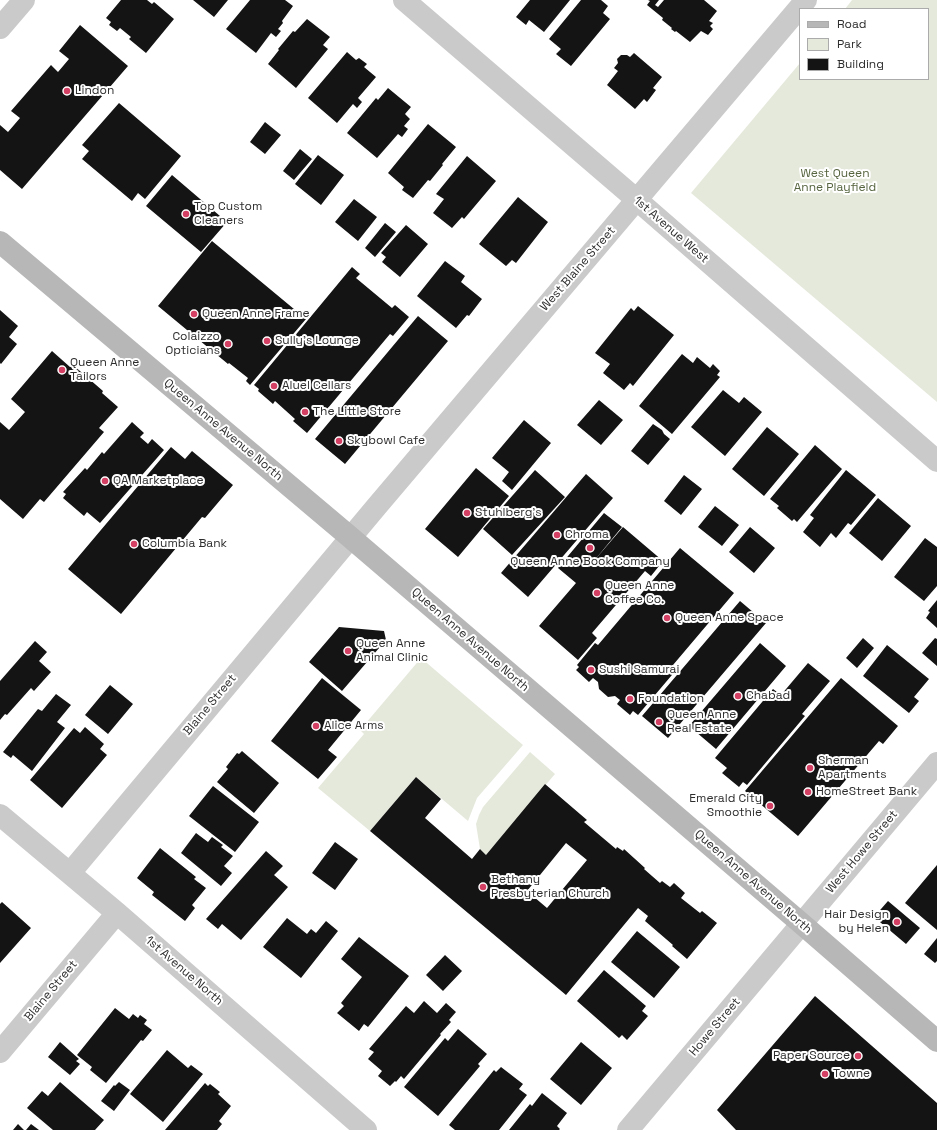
<!DOCTYPE html>
<style>
body{margin:0}
#map{position:relative;width:937px;height:1130px;overflow:hidden;background:#fff;font-family:"Space Grotesk",sans-serif}
canvas{display:block}
.legend{position:absolute;left:799px;top:8px;width:130px;height:72px;box-sizing:border-box;background:#fff;border:1px solid #ababab;margin:0;padding:5px 7px;list-style:none;font-size:12px;color:#2d2d2d}
.legend li{display:flex;align-items:center;gap:8px;height:20px}
.legend b{width:20px;border:1px solid #ababab}
</style>
<div id="map">
<canvas width="937" height="1130"></canvas>
<ul class="legend">
<li><b style="height:5px;background:#b7b7b7"></b>Road</li>
<li><b style="height:11px;background:#e5e9dc"></b>Park</li>
<li><b style="height:11px;background:#141414"></b>Building</li>
</ul>
</div>
<script>
const g = document.querySelector('canvas').getContext('2d');
g.lineJoin = 'round';
function paint(path, color) {
  g.fillStyle = color;
  g.fill(path, 'evenodd');
}
function shape(rows) {
  const path = new Path2D();
  for (const r of rows) {
    path.moveTo(r[0], r[1]);
    for (let i = 2; i < r.length; i += 2) path.lineTo(r[i], r[i + 1]);
  }
  return path;
}
function strokePath(path, color, width, dash) {
  g.strokeStyle = color;
  g.lineWidth = width;
  g.lineCap = dash ? 'butt' : 'round';
  g.setLineDash(dash || []);
  g.stroke(path);
}
function write(font, color, halo, rows, align = 'center') {
  g.font = font + ' "Space Grotesk",sans-serif';
  g.lineWidth = 4;
  g.setLineDash([]);
  g.textBaseline = 'middle';
  g.strokeStyle = halo;
  g.fillStyle = color;
  for (const [text, x, y, turn = 0] of rows) {
    g.save();
    g.translate(x, y);
    g.rotate((+turn || 0) * Math.PI / 180);
    g.textAlign = isNaN(turn) ? turn : align;
    if (halo) g.strokeText(text, 0, 0);
    g.fillText(text, 0, 0);
    g.restore();
  }
}
const green = shape([
 [852,0,937,0,937,402,691,193,800,63,800,79,928,79,928,9,845,9],
 [421,658,523,745,477,798,468,821,416,777,370,831,318,788,364,734,360,730],
 [530,752,555,774,486,855,480,849,476,824,479,815,483,807]
]);
const building = shape([
 [121,0,147,0,152,4,154,2,174,19,146,53,129,39,131,37,120,28,117,31,109,25,111,22,106,18],
 [193,0,228,0,214,17],
 [250,0,285,0,293,6,282,21,283,23,278,29,281,31,276,37,271,33,256,53,226,29],
 [530,0,570,0,544,32,529,20,526,25,516,17],
 [581,0,601,0,608,6,603,13,610,19,571,66,556,54,561,49,549,39],
 [648,0,659,0,655,5,658,7,664,0,704,0,717,11,709,21,713,23,710,26,713,29,708,35,701,31,690,42,676,31,675,32,671,29,672,28,662,20,663,18,647,5,650,1],
 [307,19,330,37,323,45,328,49,296,88,268,64,279,50,278,49,293,31,295,32],
 [80,25,128,66,22,189,0,170,0,125,8,132,20,118,11,111,51,65,58,72,69,59,59,51],
 [347,52,356,60,359,58,367,64,364,67,376,77,358,98,362,102,357,108,353,104,337,123,308,98],
 [634,53,662,77,653,88,656,90,647,102,644,99,635,109,607,85,618,71,614,68,618,63,617,59,621,55,627,55,630,57],
 [388,88,411,107,405,114,410,119,404,126,408,129,402,137,398,134,377,158,347,133,376,98,378,100],
 [119,103,181,156,145,199,138,193,132,201,82,159,89,151,82,145],
 [265,122,281,135,265,154,250,142],
 [428,124,456,147,442,164,443,165,430,181,428,180,413,198,402,190,404,187,388,173],
 [300,149,312,159,294,180,283,171],
 [318,155,344,175,321,205,295,184],
 [467,156,496,181,464,219,462,217,452,228,433,213,444,199,436,194],
 [172,175,227,222,201,252,146,206],
 [518,197,548,222,516,263,512,260,506,266,479,244],
 [354,199,377,217,358,241,335,222],
 [385,223,396,232,375,257,365,248],
 [406,225,428,244,400,277,382,262,386,257,381,253],
 [212,241,306,319,250,385,246,381,248,378,229,363,228,364,158,306],
 [445,261,465,276,461,282,482,299,469,316,467,315,456,328,417,296],
 [352,267,360,274,356,278,392,308,395,305,409,317,393,336,390,334,307,433,293,421,295,419,275,401,273,404,258,391,259,389,254,385],
 [638,306,674,335,633,386,630,383,624,390,603,373,610,364,595,353,631,308,634,311],
 [0,310,18,326,9,337,17,344,1,364,0,363],
 [418,316,448,341,345,464,315,439],
 [52,351,70,367,73,365,103,391,102,393,118,407,99,428,104,432,44,502,40,499,23,519,0,499,0,422,9,430,25,412,11,399],
 [682,354,693,363,697,357,710,368,713,364,720,371,717,375,720,377,672,434,639,406],
 [723,390,739,403,744,397,762,412,725,456,691,427],
 [599,400,623,420,601,445,577,425],
 [524,420,551,443,512,490,502,481,509,472,492,458],
 [132,422,144,433,140,437,148,444,152,439,164,450,100,523,87,512,84,516,63,498,66,494,63,492,85,468,87,470,102,452,104,454],
 [653,424,662,430,664,434,670,439,648,465,631,451],
 [767,427,799,454,764,496,732,469],
 [815,445,842,469,797,522,794,519,792,521,777,508,779,506,770,499],
 [171,447,185,459,192,451,233,485,205,518,202,517,121,614,68,569],
 [476,468,509,496,458,557,425,529],
 [535,470,565,497,512,555,483,529],
 [846,470,876,495,851,525,848,523,836,538,831,533,820,547,803,532,814,518,810,515],
 [586,474,613,498,528,597,501,573],
 [684,475,702,489,681,515,664,501],
 [878,498,911,526,882,561,849,533],
 [715,506,739,525,722,546,698,527],
 [604,513,622,527,593,562,623,527,663,561,651,576,645,571,592,633,597,638,578,660,539,626,576,583,558,568],
 [750,527,775,548,754,573,729,552],
 [925,538,937,547,937,586,924,601,894,577],
 [680,548,734,593,673,665,677,669,638,715,633,711,630,715,617,704,620,700,615,696,608,697,599,689,598,682,593,678,589,682,576,670,579,667,577,665,595,643,598,645],
 [937,600,937,628,926,618,930,612,928,611],
 [740,601,766,623,668,738,642,716],
 [339,627,384,631,386,640,342,691,309,662],
 [863,638,874,648,857,668,846,658],
 [935,638,937,639,937,666,922,653],
 [35,641,47,652,39,661,51,672,34,691,31,688,7,715,5,714,0,720,0,681],
 [760,643,786,666,716,749,689,726],
 [887,645,929,679,914,697,919,701,909,713,863,676],
 [808,663,830,681,802,714,805,716,747,785,743,782,739,787,722,773,727,768,715,758,773,689,781,695],
 [322,678,361,710,328,750,337,757,318,779,271,741],
 [841,678,898,726,883,744,879,741,798,836,745,791],
 [110,685,133,704,108,734,85,715],
 [56,694,71,705,57,722,65,728,32,771,13,755,11,758,3,752,38,709,42,711],
 [85,727,104,744,100,749,107,755,62,808,30,780,74,728,80,733],
 [242,751,279,783,254,813,217,782,228,769,226,767,237,753,239,754],
 [416,777,441,799,425,818,472,859,480,849,486,855,545,784,587,820,584,822,616,849,617,847,623,851,624,849,645,868,644,869,660,883,662,881,670,887,674,883,685,893,681,898,700,913,702,911,717,923,687,959,672,946,673,945,645,921,648,916,638,908,566,995,370,831],
 [566,843,587,860,547,908,527,891],
 [213,786,259,822,235,852,189,816],
 [196,833,208,842,212,837,223,845,221,847,233,856,224,866,232,873,221,886,181,853],
 [335,842,358,859,335,890,312,873],
 [160,848,196,877,194,879,206,888,192,905,195,908,185,921,152,895,154,892,137,878],
 [266,851,283,866,274,875,288,887,241,940,222,924,218,929,206,919],
 [937,865,937,930,905,903],
 [888,901,920,928,906,944,874,917],
 [2,902,31,928,0,963,0,904],
 [287,918,307,934,311,929,316,933,326,921,338,931,301,978,263,947],
 [637,931,680,967,654,998,611,962],
 [359,937,409,976,368,1027,364,1024,359,1031,337,1013,344,1006,341,1003,362,977,341,959],
 [937,938,937,961,935,963,924,954],
 [445,955,462,971,443,991,426,975],
 [604,970,646,1006,642,1011,648,1016,627,1040,622,1035,619,1038,577,1001],
 [815,996,937,1103,937,1130,736,1130,717,1110],
 [424,1001,437,1013,446,1003,456,1012,449,1020,451,1022,440,1034,441,1035,404,1079,401,1076,396,1082,395,1081,390,1086,378,1076,382,1071,368,1059,374,1052,369,1049,406,1006,414,1013],
 [115,1008,129,1019,133,1014,138,1018,140,1015,147,1020,144,1024,152,1030,143,1041,141,1040,106,1083,90,1070,92,1067,77,1055],
 [458,1029,487,1054,478,1064,480,1066,438,1116,404,1087,445,1038,448,1041],
 [60,1042,79,1059,76,1061,80,1064,70,1075,48,1057],
 [581,1042,612,1068,581,1105,550,1079],
 [167,1050,188,1068,191,1065,203,1074,163,1122,130,1094],
 [501,1067,523,1084,519,1089,527,1095,499,1130,455,1130,449,1125,494,1070,496,1072],
 [60,1082,104,1120,95,1130,53,1130,27,1108,42,1091,48,1096],
 [119,1082,130,1090,114,1111,101,1101,114,1085,115,1086],
 [205,1083,208,1086,210,1084,220,1092,218,1094,231,1106,219,1121,222,1124,217,1130,165,1130],
 [542,1093,567,1113,557,1126,560,1129,559,1130,509,1130,530,1104,532,1106],
 [18,1124,24,1130,13,1130],
 [31,1124,39,1130,26,1130]
]);
const street = shape([
 [404,0,637,200,937,461],
 [0,28,24,0],
 [0,815,117,913,366,1130],
 [70,873,377,506,806,0],
 [0,1052,117,913],
 [628,1130,937,763]
]);
const secondary = shape([
 [0,242,350,537,802,924,937,1041]
]);
const markers = [
 [67,91,4,"#d34063"],
 [186,214,4,"#d34063"],
 [194,314,4,"#d34063"],
 [267,341,4,"#d34063"],
 [228,344,4,"#d34063"],
 [62,370,4,"#d34063"],
 [274,386,4,"#d34063"],
 [305,412,4,"#d34063"],
 [339,441,4,"#d34063"],
 [105,481,4,"#d34063"],
 [467,513,4,"#d34063"],
 [557,535,4,"#d34063"],
 [134,544,4,"#d34063"],
 [590,548,4,"#d34063"],
 [597,593,4,"#d34063"],
 [667,618,4,"#d34063"],
 [348,651,4,"#d34063"],
 [591,670,4,"#d34063"],
 [738,696,4,"#d34063"],
 [630,699,4,"#d34063"],
 [659,722,4,"#d34063"],
 [316,726,4,"#d34063"],
 [810,768,4,"#d34063"],
 [808,792,4,"#d34063"],
 [770,806,4,"#d34063"],
 [483,887,4,"#d34063"],
 [897,922,4,"#d34063"],
 [858,1056,4,"#d34063"],
 [825,1074,4,"#d34063"]
];
const poiNames = [
 ["Lindon",75,91],
 ["Top Custom",194,207],
 ["Cleaners",194,221],
 ["Queen Anne Frame",202,314],
 ["Colaizzo",220,337,"right"],
 ["Opticians",220,351,"right"],
 ["Sully's Lounge",275,341],
 ["Queen Anne",70,363],
 ["Tailors",70,377],
 ["Aluel Cellars",282,386],
 ["The Little Store",313,412],
 ["Skybowl Cafe",347,441],
 ["QA Marketplace",113,481],
 ["Stuhlberg's",475,513],
 ["Chroma",565,535],
 ["Columbia Bank",142,544],
 ["Queen Anne Book Company",590,562,"center"],
 ["Queen Anne",605,586],
 ["Coffee Co.",605,600],
 ["Queen Anne Space",675,618],
 ["Queen Anne",356,644],
 ["Animal Clinic",356,658],
 ["Sushi Samurai",599,670],
 ["Chabad",746,696],
 ["Foundation",638,699],
 ["Queen Anne",667,715],
 ["Real Estate",667,729],
 ["Alice Arms",324,726],
 ["Sherman",818,761],
 ["Apartments",818,775],
 ["HomeStreet Bank",816,792],
 ["Emerald City",762,799,"right"],
 ["Smoothie",762,813,"right"],
 ["Bethany",491,880],
 ["Presbyterian Church",491,894],
 ["Hair Design",889,915,"right"],
 ["by Helen",889,929,"right"],
 ["Paper Source",850,1056,"right"],
 ["Towne",833,1074]
];
const parkNames = [
 ["West Queen",835,174],
 ["Anne Playfield",835,188]
];
const streetNames = [
 ["1st Avenue West",671,230,41],
 ["West Blaine Street",578,269,-49],
 ["Queen Anne Avenue North",223,430,40],
 ["Queen Anne Avenue North",470,640,41],
 ["Blaine Street",210,705,-50],
 ["West Howe Street",862,852,-50],
 ["Queen Anne Avenue North",753,882,41],
 ["1st Avenue North",184,971,41],
 ["Blaine Street",51,991,-50],
 ["Howe Street",715,1027,-50]
];
paint(green, '#e5e9dc');
paint(building, '#141414');
strokePath(street, '#cacaca', 22);
strokePath(secondary, '#b7b7b7', 22);
for (const [x, y, r, color] of markers) {
  const dot = new Path2D();
  dot.arc(x, y, r, 0, 2 * Math.PI);
  g.fillStyle = color;
  g.fill(dot);
  strokePath(dot, '#fff', 1.5);
}
write('12px', '#2d2d2d', '#fff', poiNames, 'left');
write('12px', '#56643f', '#fff', parkNames);
write('12px', '#2d2d2d', '#fff', streetNames);
</script>
